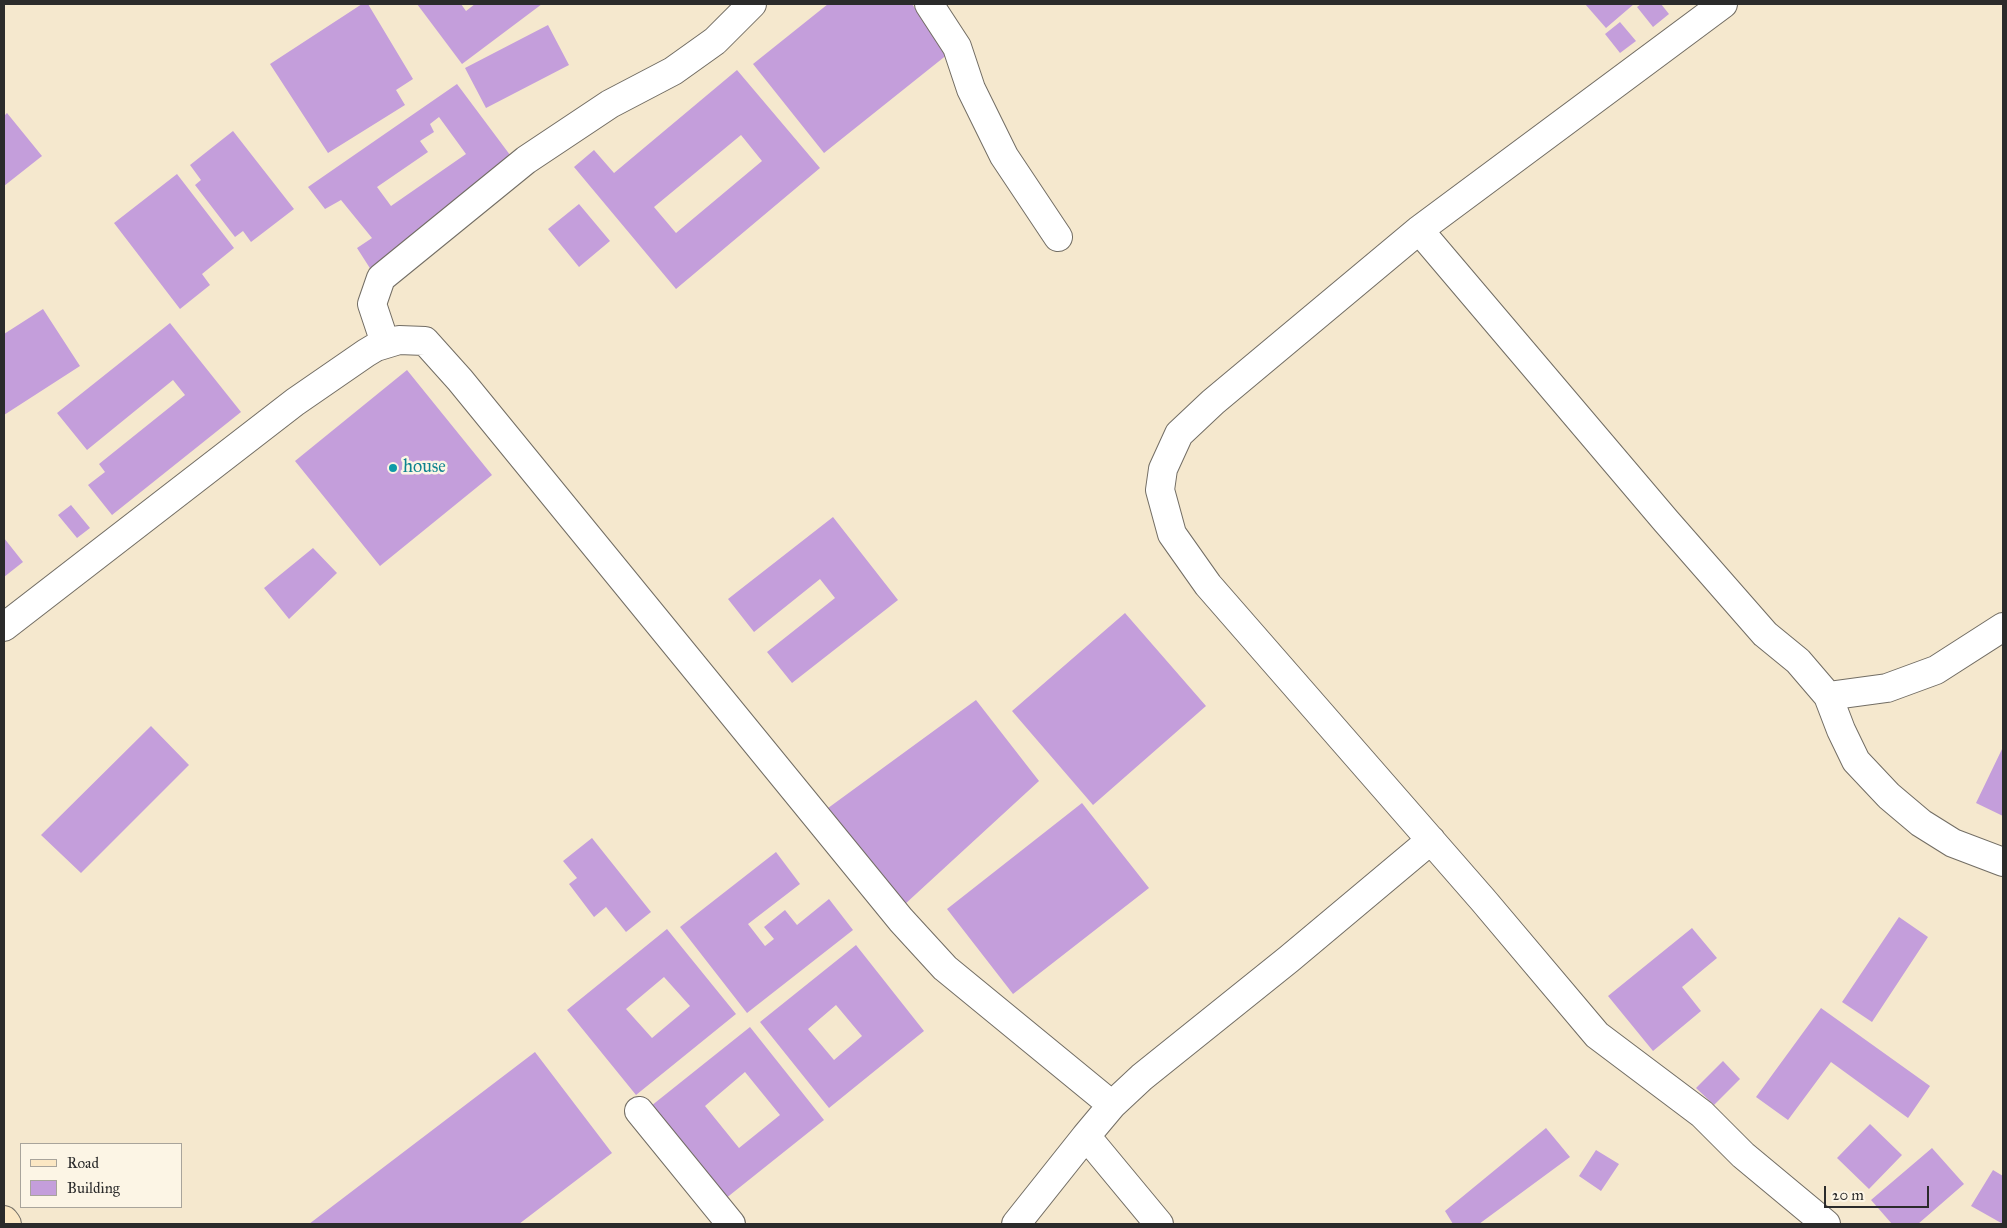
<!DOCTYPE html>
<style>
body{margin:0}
#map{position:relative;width:2007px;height:1228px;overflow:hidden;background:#f5e8ce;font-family:"IM FELL Great Primer",serif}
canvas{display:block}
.frame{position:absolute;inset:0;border:5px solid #2b2b2b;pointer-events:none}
.legend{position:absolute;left:20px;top:1143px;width:162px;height:65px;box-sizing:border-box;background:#fcf5e5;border:1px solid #a8a49b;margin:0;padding:6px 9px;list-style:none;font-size:15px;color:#2b2b2b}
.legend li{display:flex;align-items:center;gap:10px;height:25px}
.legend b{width:25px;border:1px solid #a8a49b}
.scale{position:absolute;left:1824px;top:1186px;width:105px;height:22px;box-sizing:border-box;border:2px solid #2b2b2b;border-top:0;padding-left:6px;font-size:15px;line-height:18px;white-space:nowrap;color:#2b2b2b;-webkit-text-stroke:4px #fcf5e5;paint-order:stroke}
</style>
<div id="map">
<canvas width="2007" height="1228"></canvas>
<div class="frame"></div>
<ul class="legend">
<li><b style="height:6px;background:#fbe7c3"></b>Road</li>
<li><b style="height:14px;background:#c49edb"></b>Building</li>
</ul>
<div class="scale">20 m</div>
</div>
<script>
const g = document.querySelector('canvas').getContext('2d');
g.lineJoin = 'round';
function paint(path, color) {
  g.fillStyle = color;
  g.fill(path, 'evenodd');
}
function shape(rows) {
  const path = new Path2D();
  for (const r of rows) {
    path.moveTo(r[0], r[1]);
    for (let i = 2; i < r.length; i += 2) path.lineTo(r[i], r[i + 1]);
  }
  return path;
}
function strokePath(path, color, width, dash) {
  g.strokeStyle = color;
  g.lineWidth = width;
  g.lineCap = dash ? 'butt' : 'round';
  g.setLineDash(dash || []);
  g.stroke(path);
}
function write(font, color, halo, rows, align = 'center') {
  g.font = font + ' "IM FELL Great Primer",serif';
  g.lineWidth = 5;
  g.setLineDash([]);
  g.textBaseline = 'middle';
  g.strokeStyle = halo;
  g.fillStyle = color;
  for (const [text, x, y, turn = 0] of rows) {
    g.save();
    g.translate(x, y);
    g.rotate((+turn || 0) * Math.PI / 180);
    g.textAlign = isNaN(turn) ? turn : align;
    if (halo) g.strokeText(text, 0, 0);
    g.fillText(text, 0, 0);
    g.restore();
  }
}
const building = shape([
 [362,4,368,4,413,79,396,90,405,105,328,153,270,64],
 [417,4,461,4,466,11,475,4,542,4,462,64],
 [828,4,912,4,948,54,824,153,753,64],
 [1585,4,1634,4,1606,28],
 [1641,4,1661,4,1669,14,1653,27,1637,7],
 [1620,22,1636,41,1620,53,1605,34],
 [548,25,569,65,486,108,465,68],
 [737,70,820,168,676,289,574,167,594,150,614,173],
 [741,135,762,161,676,233,654,207],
 [457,84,516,163,373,273,357,248,372,238,341,200,325,209,308,187],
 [439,117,466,154,391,206,377,187,428,152,420,141,434,132,430,124],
 [7,113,42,156,4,186,4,116],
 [233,131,294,209,251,242,243,231,235,237,195,185,201,180,190,165],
 [177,174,234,248,202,274,210,285,180,309,114,223],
 [579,204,610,241,579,267,548,229],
 [43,309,80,366,4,415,4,334],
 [170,323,241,412,112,515,88,485,105,472,99,464,185,395,173,380,87,450,57,413],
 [407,370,492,475,380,566,295,461],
 [71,505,90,528,77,538,58,515],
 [833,517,898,600,792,683,767,652,835,598,820,579,754,632,728,599],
 [4,538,23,562,4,577],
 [313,548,337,573,289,619,264,588],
 [1125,613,1206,706,1093,805,1012,711],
 [976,700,1039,781,904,905,824,811],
 [151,726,189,765,81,873,41,835],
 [2003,747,2003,816,1976,803],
 [1082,803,1149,888,1013,994,947,909],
 [592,838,651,912,626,932,606,907,594,917,569,884,577,878,563,861],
 [776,852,800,884,748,924,765,946,774,939,764,927,785,910,797,925,829,899,853,930,747,1013,680,927],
 [1899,917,1928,937,1872,1022,1842,1002],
 [1692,928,1717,958,1682,987,1701,1011,1653,1051,1608,996],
 [667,929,736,1014,636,1095,567,1010],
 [664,977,690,1006,652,1038,626,1009],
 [856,945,924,1031,829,1108,760,1022],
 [836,1005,862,1036,834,1060,808,1029],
 [1821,1008,1930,1086,1908,1118,1831,1062,1788,1120,1756,1097],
 [750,1027,824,1120,725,1199,651,1106],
 [745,1072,780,1115,739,1148,705,1106],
 [535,1052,612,1153,519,1224,309,1224],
 [1723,1061,1740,1079,1714,1105,1696,1088],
 [1870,1124,1902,1155,1869,1189,1837,1158],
 [1546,1128,1570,1157,1479,1224,1453,1224,1445,1211],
 [1932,1148,1964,1184,1918,1224,1892,1224,1871,1200],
 [1596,1150,1619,1164,1601,1191,1579,1176],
 [1993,1170,2003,1176,2003,1224,1971,1206]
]);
const street = shape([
 [929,4,957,47,971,89,1004,156,1058,237],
 [1723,4,1419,230,1213,402,1179,434,1163,469,1160,490,1172,534,1208,585,1483,900,1597,1035,1702,1114,1743,1155,1826,1224],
 [1419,230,1666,521,1765,634,1798,661,1828,696,1887,688,1936,670,2003,627],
 [385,343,372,304,381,278,526,160,610,104,673,71,715,41,752,4],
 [4,627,295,402,366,353,376,347,399,340,425,341,460,380,901,920,945,968,1112,1105],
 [1828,696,1841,730,1856,761,1889,796,1921,823,1953,843,2003,862],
 [639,1111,731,1224],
 [1086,1136,1159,1224],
 [1016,1224,1086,1136,1112,1105,1142,1077,1289,959,1431,840]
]);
const secondary = shape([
 [4,1220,7,1224]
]);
const markers = [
 [393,468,5,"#0f9aa8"]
];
const cultureNames = [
 ["house",403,468]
];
paint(building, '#c49edb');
strokePath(street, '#726d64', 30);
strokePath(secondary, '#726d64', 30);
strokePath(street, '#fff', 28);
strokePath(secondary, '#fbe7c3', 28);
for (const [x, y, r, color] of markers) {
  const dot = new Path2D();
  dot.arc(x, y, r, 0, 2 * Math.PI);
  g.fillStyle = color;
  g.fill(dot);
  strokePath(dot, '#fcf5e5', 2);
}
write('18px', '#0d838f', '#fcf5e5', cultureNames, 'left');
</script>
